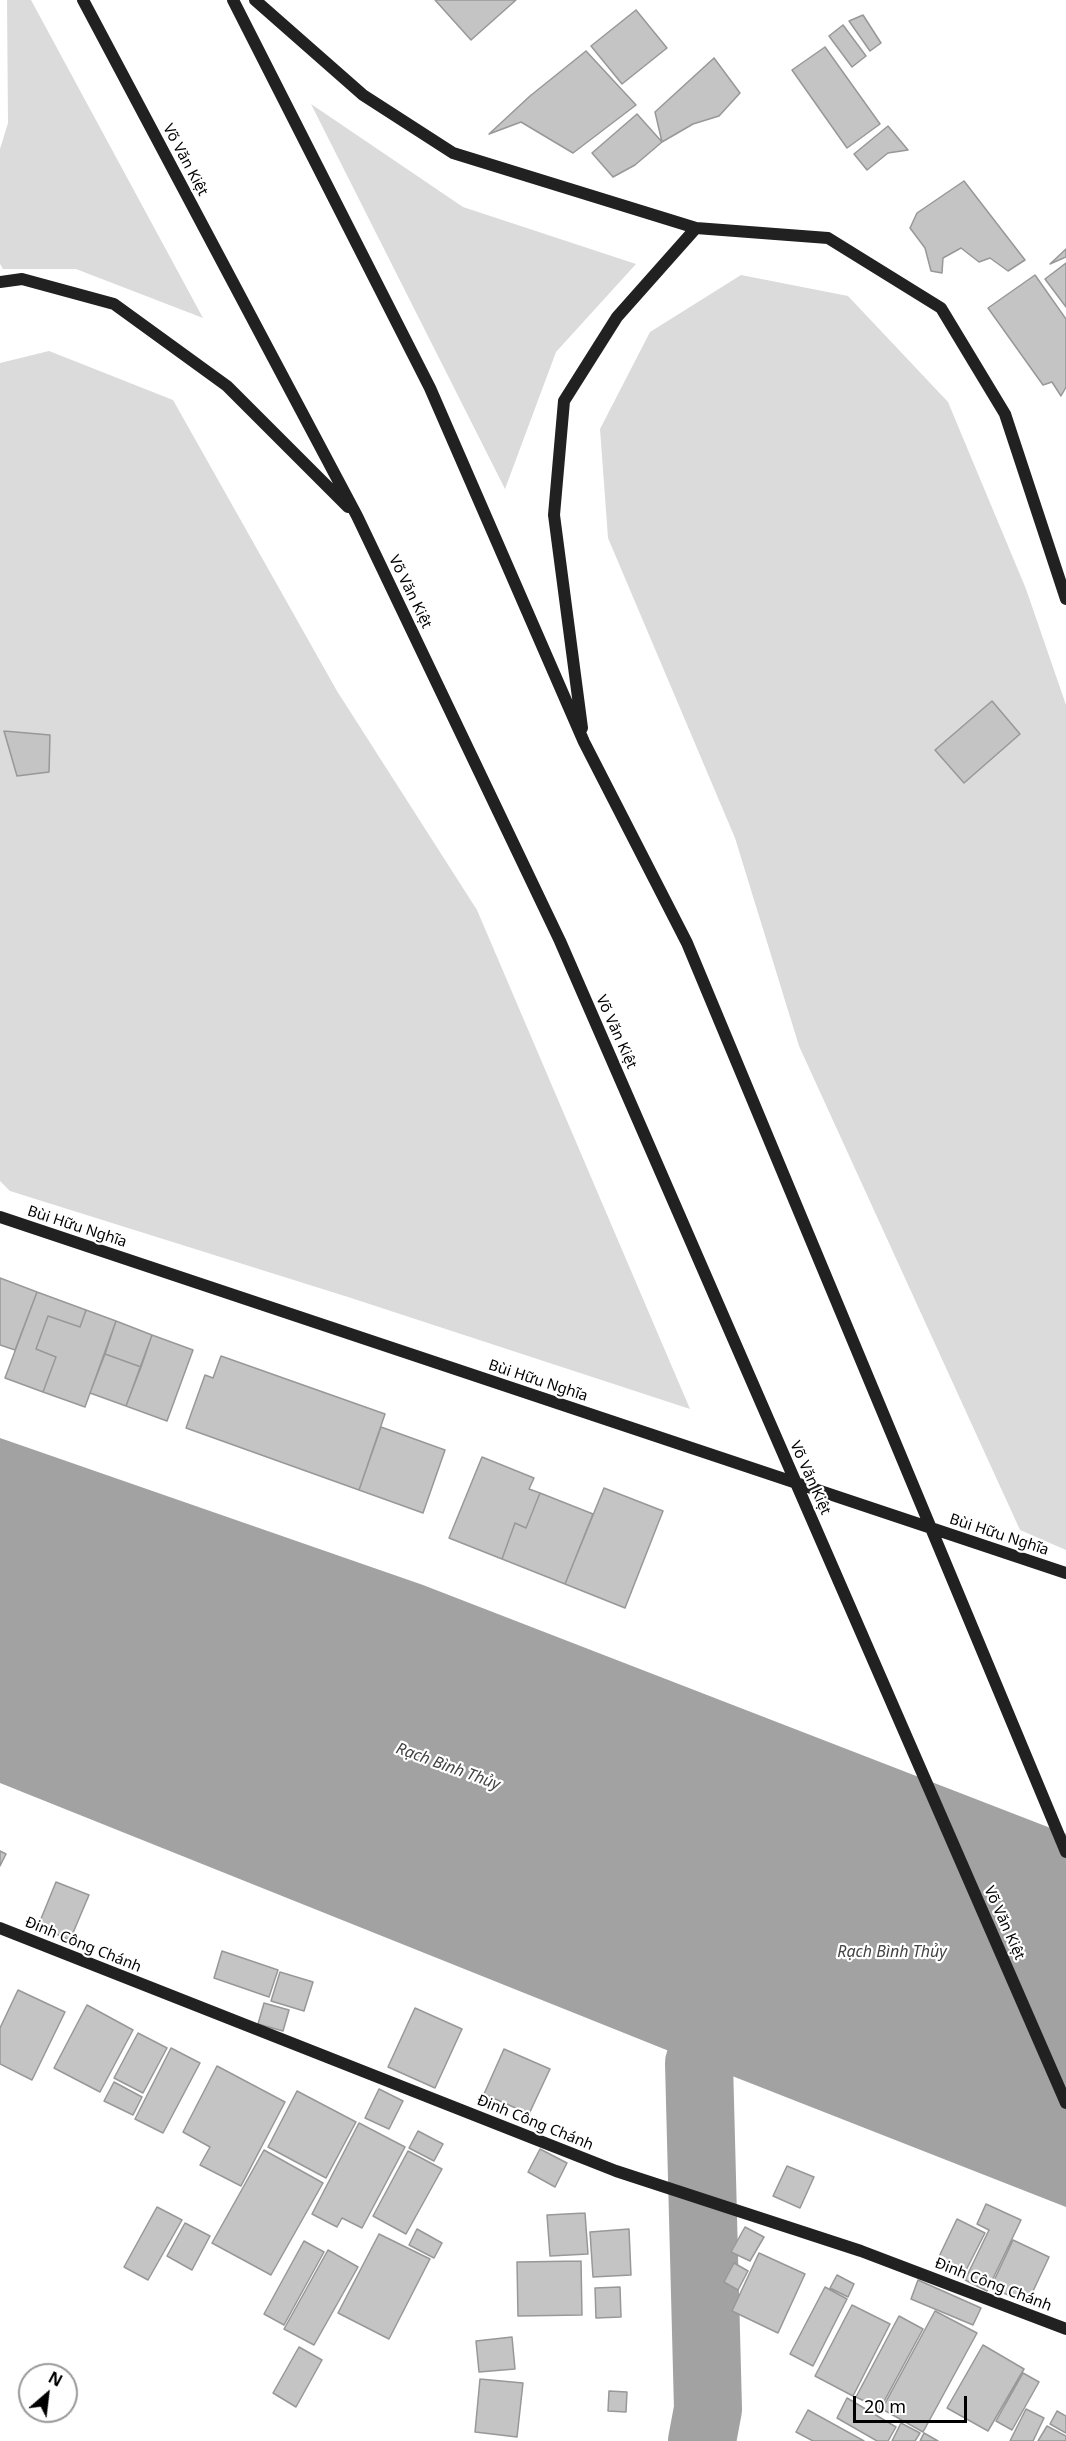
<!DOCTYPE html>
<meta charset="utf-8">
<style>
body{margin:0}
#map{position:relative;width:1066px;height:2441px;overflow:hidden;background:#fff;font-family:"Noto Sans",sans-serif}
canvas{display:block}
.north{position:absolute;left:18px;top:2363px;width:60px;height:60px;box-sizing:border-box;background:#fff;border:2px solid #999;border-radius:50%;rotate:28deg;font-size:16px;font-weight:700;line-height:24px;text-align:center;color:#000}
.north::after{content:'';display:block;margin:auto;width:21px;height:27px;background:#000;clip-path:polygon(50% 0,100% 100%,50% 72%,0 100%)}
.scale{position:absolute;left:853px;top:2396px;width:114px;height:27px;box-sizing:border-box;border:3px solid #000;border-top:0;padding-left:8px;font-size:18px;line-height:21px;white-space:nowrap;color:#000;-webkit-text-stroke:4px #fff;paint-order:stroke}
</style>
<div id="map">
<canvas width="1066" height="2441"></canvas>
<div class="north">N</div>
<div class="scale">20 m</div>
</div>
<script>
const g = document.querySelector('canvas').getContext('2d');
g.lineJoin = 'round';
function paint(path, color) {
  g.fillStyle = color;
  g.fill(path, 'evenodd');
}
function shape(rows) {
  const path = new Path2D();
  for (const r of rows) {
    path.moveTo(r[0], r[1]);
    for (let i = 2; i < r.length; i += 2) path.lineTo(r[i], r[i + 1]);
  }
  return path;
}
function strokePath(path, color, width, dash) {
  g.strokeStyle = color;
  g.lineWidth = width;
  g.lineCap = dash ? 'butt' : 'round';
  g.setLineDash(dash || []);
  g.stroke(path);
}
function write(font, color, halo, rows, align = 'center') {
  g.font = font + ' "Noto Sans",sans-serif';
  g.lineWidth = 4.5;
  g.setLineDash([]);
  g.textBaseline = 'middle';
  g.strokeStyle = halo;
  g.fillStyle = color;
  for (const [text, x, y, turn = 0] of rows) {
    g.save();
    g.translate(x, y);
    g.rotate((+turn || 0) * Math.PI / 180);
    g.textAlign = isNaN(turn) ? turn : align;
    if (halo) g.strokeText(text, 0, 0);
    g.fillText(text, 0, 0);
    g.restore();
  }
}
const green = shape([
 [7,0,31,0,203,318,76,269,3,269,0,264,0,149,8,123],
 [311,104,463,207,636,264,556,352,505,489],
 [741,275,848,296,948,402,1026,589,1066,705,1066,1550,1020,1530,799,1046,735,838,608,538,600,429,650,332],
 [49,351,173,400,337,691,477,910,690,1409,348,1297,10,1191,0,1181,0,363]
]);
const water = shape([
 [0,1438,423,1585,1066,1834,1066,2207,699,2063,0,1783]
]);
const river = shape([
 [699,2063,708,2409,702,2441]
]);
const building = shape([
 [435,0,516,0,471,40,435,0],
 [636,10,667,48,622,84,591,46,636,10],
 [863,15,881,43,870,51,849,21,863,15],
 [843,25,866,56,852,67,829,36,843,25],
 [825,47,880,124,847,148,792,70,825,47],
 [586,51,636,105,573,153,521,122,489,134,530,96,586,51],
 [714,58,740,93,719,116,693,124,662,142,655,112,714,58],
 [637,114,662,142,635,165,613,177,592,153,637,114],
 [888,126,908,150,888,153,867,170,854,154,888,126],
 [964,181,1025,260,1008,271,990,258,979,262,961,248,943,258,942,273,931,271,925,248,910,228,917,213,964,181],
 [1066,249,1066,257,1050,264,1066,249],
 [1066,263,1066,307,1045,279,1066,263],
 [1035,275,1066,319,1066,387,1061,396,1052,382,1043,385,988,308,1035,275],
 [992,701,1020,734,964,783,935,750,992,701],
 [4,731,50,735,49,772,17,776,4,731],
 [0,1278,37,1292,15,1350,0,1345,0,1278],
 [37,1292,86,1310,80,1327,48,1316,36,1349,56,1357,43,1392,5,1378,37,1292],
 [86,1310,116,1321,85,1407,43,1392,56,1357,36,1349,48,1316,80,1327,86,1310],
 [116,1321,152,1335,141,1367,105,1354,116,1321],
 [152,1335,193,1350,167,1421,126,1406,152,1335],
 [105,1354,141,1367,126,1406,90,1393,105,1354],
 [221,1356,385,1414,359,1490,186,1428,205,1375,213,1378,221,1356],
 [381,1427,445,1450,423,1513,359,1490,381,1427],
 [482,1457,534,1478,529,1489,540,1493,526,1528,515,1523,502,1559,449,1538,482,1457],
 [604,1488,663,1511,625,1608,565,1584,604,1488],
 [540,1493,593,1514,565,1584,502,1559,515,1523,526,1528,540,1493],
 [0,1851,6,1854,0,1866,0,1851],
 [56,1882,89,1895,70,1940,38,1926,56,1882],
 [222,1951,278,1970,269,1997,214,1978,222,1951],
 [280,1972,313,1982,304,2011,271,2001,280,1972],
 [18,1990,65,2012,32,2080,0,2064,0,2028,18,1990],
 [264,2003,289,2010,283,2031,258,2024,264,2003],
 [87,2005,133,2030,100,2092,54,2068,87,2005],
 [415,2008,462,2029,435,2088,388,2067,415,2008],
 [138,2033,167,2048,143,2093,114,2078,138,2033],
 [171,2048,200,2063,163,2133,135,2119,171,2048],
 [504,2049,550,2069,529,2114,484,2094,504,2049],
 [217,2066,285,2102,241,2186,200,2165,210,2147,183,2132,217,2066],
 [114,2082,142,2097,133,2115,104,2101,114,2082],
 [379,2089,403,2101,389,2129,365,2118,379,2089],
 [297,2091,356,2122,326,2178,268,2147,297,2091],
 [359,2123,405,2147,362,2228,342,2218,337,2227,312,2214,359,2123],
 [418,2131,443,2144,434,2161,409,2148,418,2131],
 [540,2149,567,2163,555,2187,528,2172,540,2149],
 [264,2150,323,2183,271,2275,212,2243,264,2150],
 [408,2151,442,2169,406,2234,373,2216,408,2151],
 [787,2166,814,2177,800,2208,773,2196,787,2166],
 [986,2204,1021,2220,987,2291,965,2280,989,2230,977,2224,986,2204],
 [157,2207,182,2220,148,2280,124,2267,157,2207],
 [585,2213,588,2254,550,2256,547,2215,585,2213],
 [957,2219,985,2233,962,2278,935,2265,957,2219],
 [185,2223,210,2236,192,2270,167,2256,185,2223],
 [745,2227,764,2237,750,2261,731,2252,745,2227],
 [417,2229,442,2243,434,2258,409,2245,417,2229],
 [629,2229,631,2275,593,2277,590,2232,629,2229],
 [379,2234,430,2259,389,2339,338,2313,379,2234],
 [1013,2240,1049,2257,1027,2304,991,2287,1013,2240],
 [304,2241,324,2252,284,2325,264,2314,304,2241],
 [328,2250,358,2267,314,2345,284,2329,328,2250],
 [759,2253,805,2274,778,2333,732,2311,759,2253],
 [581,2261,582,2315,518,2316,517,2262,581,2261],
 [734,2263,748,2271,738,2290,724,2282,734,2263],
 [837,2275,854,2284,848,2297,830,2288,837,2275],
 [918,2280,981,2308,973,2325,911,2299,918,2280],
 [620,2287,621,2317,596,2318,595,2288,620,2287],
 [825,2287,847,2299,813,2366,790,2354,825,2287],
 [852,2305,890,2324,853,2396,815,2376,852,2305],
 [935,2311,977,2333,923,2432,882,2409,935,2311],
 [899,2316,923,2329,880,2409,856,2397,899,2316],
 [512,2337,515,2369,479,2372,476,2341,512,2337],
 [983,2345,1024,2369,988,2431,947,2408,983,2345],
 [299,2347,322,2360,296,2407,273,2393,299,2347],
 [1023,2373,1039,2382,1012,2430,996,2421,1023,2373],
 [480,2379,523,2383,517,2437,475,2432,480,2379],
 [609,2391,627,2392,626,2412,608,2411,609,2391],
 [847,2398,896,2427,888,2441,877,2441,837,2418,847,2398],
 [1026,2409,1044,2418,1033,2441,1010,2441,1026,2409],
 [808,2410,864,2441,813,2441,796,2432,808,2410],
 [1057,2411,1066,2416,1066,2433,1050,2424,1057,2411],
 [901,2423,920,2433,915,2441,892,2441,901,2423],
 [1047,2426,1066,2436,1066,2441,1038,2441,1047,2426],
 [924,2433,938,2441,920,2441,924,2433]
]);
const secondary = shape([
 [83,0,357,516,560,941,1066,2103],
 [233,0,430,388,584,742,687,943,1066,1852],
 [255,0,363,95,453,153,696,228,828,238,941,308,1005,414,1066,599],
 [0,282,22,279,114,304,227,386,348,507],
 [582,728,554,515,564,401,617,317,696,228],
 [0,1217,1066,1573],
 [0,1928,616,2171,861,2251,1066,2329]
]);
const streetNames = [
 ["Võ Văn Kiệt",185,160,62],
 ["Võ Văn Kiệt",410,592,64],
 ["Võ Văn Kiệt",616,1032,66],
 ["Bùi Hữu Nghĩa",77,1227,18],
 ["Bùi Hữu Nghĩa",538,1381,18],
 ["Võ Văn Kiệt",810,1478,66],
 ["Bùi Hữu Nghĩa",999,1535,18],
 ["Võ Văn Kiệt",1004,1923,66],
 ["Đinh Công Chánh",83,1945,22],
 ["Đinh Công Chánh",535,2123,22],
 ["Đinh Công Chánh",993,2285,21]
];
const waterNames = [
 ["Rạch Bình Thủy",448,1767,20],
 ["Rạch Bình Thủy",892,1952]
];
paint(green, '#dbdbdb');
paint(water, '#a2a2a2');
strokePath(river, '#a2a2a2', 68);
paint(building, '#c4c4c4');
strokePath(building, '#989898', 1.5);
strokePath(secondary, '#212121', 12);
write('15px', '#000', '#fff', streetNames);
write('italic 16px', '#434343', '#fff', waterNames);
</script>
